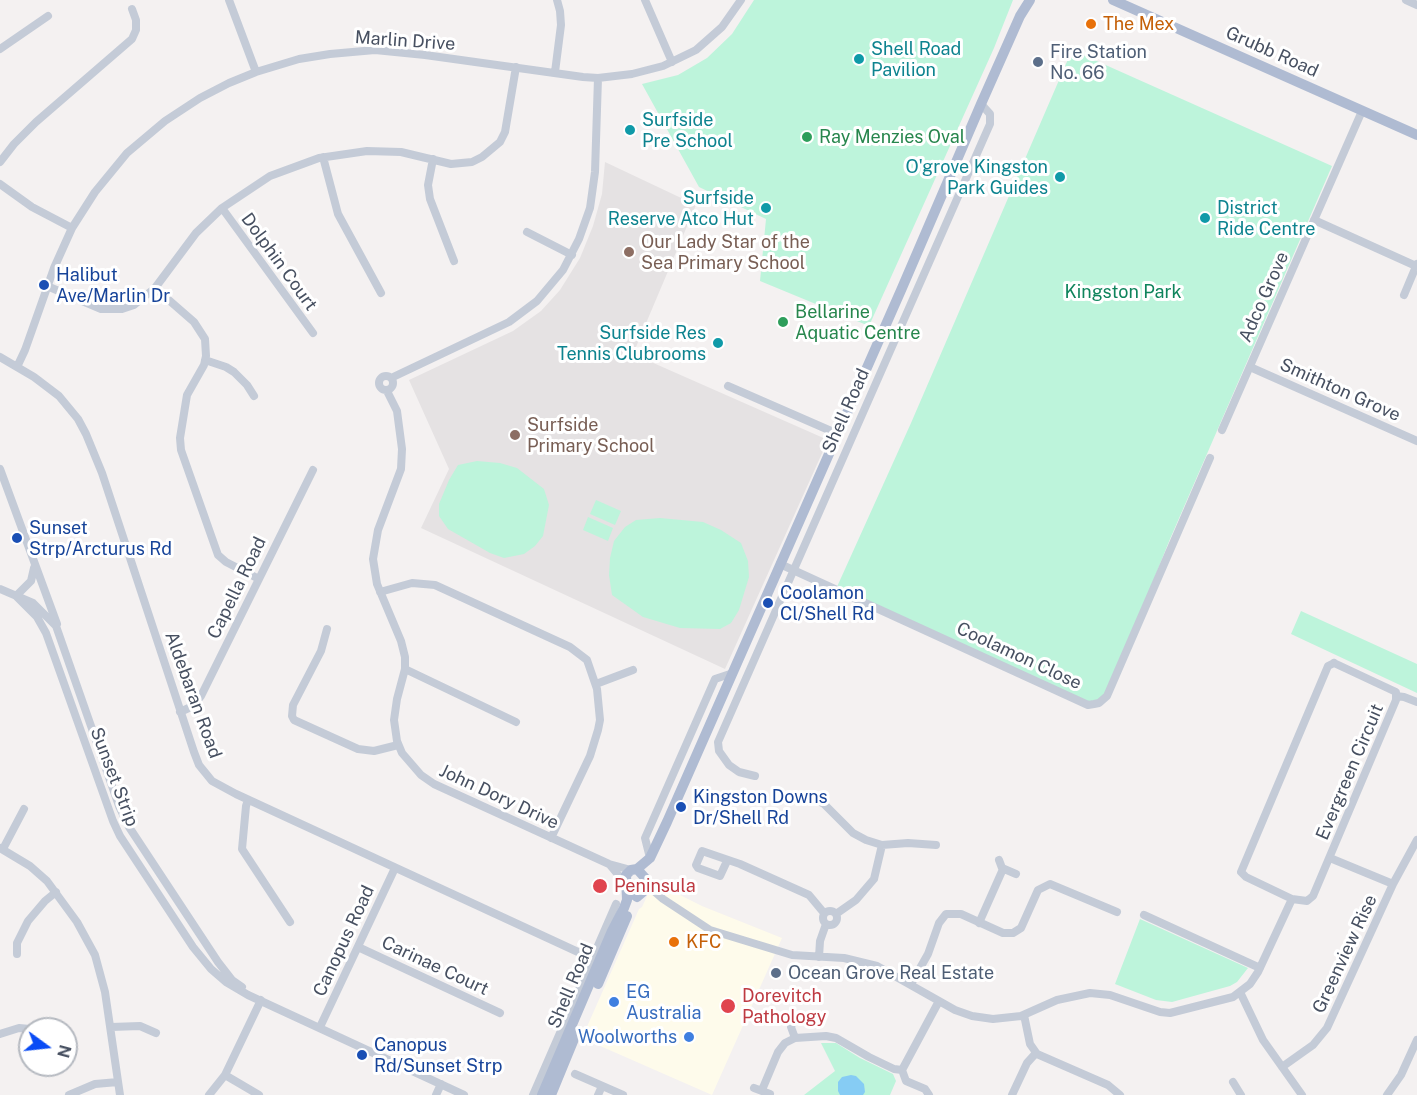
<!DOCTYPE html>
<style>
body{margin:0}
#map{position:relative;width:1417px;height:1095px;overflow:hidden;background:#f4f1f1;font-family:"Public Sans",sans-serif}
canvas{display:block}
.north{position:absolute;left:18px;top:1017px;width:60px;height:60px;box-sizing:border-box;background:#fff;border:2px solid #b5b9c0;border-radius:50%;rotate:105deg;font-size:16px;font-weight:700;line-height:24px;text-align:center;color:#475061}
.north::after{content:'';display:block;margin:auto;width:21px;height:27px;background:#094bf5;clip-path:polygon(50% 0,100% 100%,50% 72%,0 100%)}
</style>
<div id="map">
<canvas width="1417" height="1095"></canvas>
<div class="north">N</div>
</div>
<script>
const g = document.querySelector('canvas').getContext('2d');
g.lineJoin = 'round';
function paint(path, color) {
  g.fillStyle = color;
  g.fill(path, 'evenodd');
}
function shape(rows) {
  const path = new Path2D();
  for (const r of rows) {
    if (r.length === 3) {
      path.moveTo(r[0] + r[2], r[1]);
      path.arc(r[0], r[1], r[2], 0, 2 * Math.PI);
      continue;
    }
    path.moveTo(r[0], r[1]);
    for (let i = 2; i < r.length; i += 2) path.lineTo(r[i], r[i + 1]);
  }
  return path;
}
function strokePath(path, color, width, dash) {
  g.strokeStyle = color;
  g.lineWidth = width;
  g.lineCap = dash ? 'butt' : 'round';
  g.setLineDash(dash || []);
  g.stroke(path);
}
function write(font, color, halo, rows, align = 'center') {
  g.font = font + ' "Public Sans",sans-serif';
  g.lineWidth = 6;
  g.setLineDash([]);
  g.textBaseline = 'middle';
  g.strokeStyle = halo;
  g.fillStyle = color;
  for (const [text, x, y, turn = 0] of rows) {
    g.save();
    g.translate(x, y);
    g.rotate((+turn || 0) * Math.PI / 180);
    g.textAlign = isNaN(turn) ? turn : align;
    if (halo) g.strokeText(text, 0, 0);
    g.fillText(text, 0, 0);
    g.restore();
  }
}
const commercial = shape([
 [655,879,678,894,702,906,782,938,712,1095,582,1038,639,909,642,907]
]);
const education = shape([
 [605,162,696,205,633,354,828,440,725,669,421,528,449,469,409,380,513,331,541,311,560,290,580,258,593,226,602,194]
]);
const green = shape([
 [754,0,1013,0,994,48,869,326,760,281,766,219,699,187,642,84,678,75,707,58,732,34],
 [1072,50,1332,166,1170,539,1107,696,1088,705,836,589,911,423],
 [477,461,500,463,517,468,544,489,549,505,543,536,535,546,524,554,504,558,490,553,448,529,439,516,439,504,449,480,458,465],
 [596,500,621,511,615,525,590,514],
 [588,517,613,528,608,541,583,530],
 [660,518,703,522,721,530,741,543,748,561,749,577,739,610,731,623,720,629,680,628,643,617,612,595,609,575,610,558,614,541,625,527,636,520],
 [1301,611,1417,664,1417,693,1291,634],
 [1140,919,1248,968,1237,982,1230,986,1172,1002,1156,1000,1115,984],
 [821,1043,836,1043,860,1058,893,1074,896,1081,890,1095,804,1095,835,1071]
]);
const water = shape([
 [851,1075,856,1076,864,1084,865,1092,863,1095,840,1095,838,1091,838,1082,842,1077]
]);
const minor = shape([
 [229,0,256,72],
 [645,0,672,62],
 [1406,0,1417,5],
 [0,49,48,16],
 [555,72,561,25,560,11,557,0],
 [323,157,338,214,381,293],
 [433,159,428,185,430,199,454,261],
 [0,162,14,144,36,122,132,39,136,30,136,20,132,9],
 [0,184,32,207,72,228],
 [222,208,313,333],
 [1314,220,1416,266],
 [527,232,572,255],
 [47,286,101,309,122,309,134,305,155,288,196,233,222,208,270,176,319,158,367,151,401,152,451,164,472,162,482,157,500,142,505,132,516,67],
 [155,288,194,322,205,339,206,356,204,365,187,395,180,438,181,450,218,555,226,562,259,579],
 [1404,295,1417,264],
 [0,357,34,377,59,396,78,419,86,434,102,473,194,752,199,765,212,781,236,794,591,958],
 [205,360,226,367,234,372,247,385,254,396],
 [17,367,25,350,54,268,72,228,95,192,127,153,165,121,200,98,229,83,256,72,299,59,330,54,375,50,425,55,583,77,598,78,632,74,663,66,696,50,722,27,741,0],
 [1250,367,1417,441],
 [386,383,7],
 [391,378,509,322,537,301,563,270,579,239,590,208,595,172,598,78],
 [728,386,838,434],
 [387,391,397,411,402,449,401,469,378,530,373,559,377,584,401,641,405,657,405,669,397,699,394,720,397,741,402,753,421,775,434,784,609,864,631,870],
 [1222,430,1362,111],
 [0,469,57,624],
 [780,564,1088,705,1094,704,1099,703,1107,696,1210,458],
 [0,589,33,603,56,626,119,806,129,827,218,962,232,980,242,987],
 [380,592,412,583,435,585,570,647,587,660,597,689,600,720,598,730,590,756,551,838],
 [16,596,37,617,46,633,113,821,120,836,193,947,211,969,226,982,248,995,464,1095],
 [16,596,31,581,34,568],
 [327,629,321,651,293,705,292,716,294,720,358,749,374,751,398,745],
 [1334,663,1396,692,1396,700,1313,896,1307,901,1292,899,1246,877,1241,872,1328,666,1334,663],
 [405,669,516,722],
 [596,684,633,670],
 [1396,696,1404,697,1417,702],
 [180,712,193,706,201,696,313,470],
 [755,776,739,772,729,765,719,751,718,742,990,124,990,114,981,104],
 [806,795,824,804,853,833,866,840,882,845,908,843,936,845],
 [248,800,246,806,242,849,290,922],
 [0,848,30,866,47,881,77,922,95,955,105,992,120,1095],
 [3,849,24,809],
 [650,858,645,838,715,679,733,673],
 [1330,858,1393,884],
 [999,860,1002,868,1016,874],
 [727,861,720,876,698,868,696,865,702,851,740,864,809,895,824,913],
 [610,865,625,883],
 [647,885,663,899,710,930,792,955,844,958,877,966,955,1010,972,1016,993,1019,1021,1016,1057,1000,1090,993,1110,995,1160,1012,1170,1013,1233,997,1250,984,1258,972,1292,899],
 [830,918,7],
 [836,914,856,900,874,879,882,845],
 [1144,915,1260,968],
 [979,923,1003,869],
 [358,947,500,1013],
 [17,954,17,943,28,921,45,901,56,892],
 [819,957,820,941,826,924],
 [911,984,928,954,939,923,946,914,961,914,1003,933,1013,933,1021,928,1038,890,1050,884,1117,912],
 [1240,992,1263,1040,1302,1095],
 [1024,1015,1030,1044,1037,1054,1108,1085,1120,1095],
 [111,1027,140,1026,156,1033],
 [320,1027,395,868],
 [0,1034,19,1028,30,1029],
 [795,1038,791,1027,795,1016],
 [1282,1067,1313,1045,1327,1028,1393,884,1417,840],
 [575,1074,623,1095],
 [225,1075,259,1095],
 [1233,1082,1241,1095],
 [754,1088,770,1094],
 [762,1090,778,1052,785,1043,795,1038,826,1036,836,1038,869,1057,894,1069,902,1070],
 [69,1095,95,1084,118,1082],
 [209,1095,225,1075,261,1000],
 [436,1095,441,1084],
 [533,1095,616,904],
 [598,1095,602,1086],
 [929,1095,925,1089,906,1081,902,1070,939,1001],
 [1012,1095,1027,1063,1036,1053],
 [1387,1095,1401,1075,1417,1040]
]);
const major = shape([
 [1113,0,1417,135],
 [637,869,650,858,667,822,902,288,981,104,1020,16,1030,0],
 [598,984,627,916],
 [542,1095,612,931,624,908,627,900,626,875,631,870,637,869,646,879,644,891,637,897,627,890],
 [551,1095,576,1034]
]);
const markers = [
 [1091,24,6,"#e8710a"],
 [859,59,6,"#0f9aa8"],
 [1038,62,6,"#5c6f8a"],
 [630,130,6,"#0f9aa8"],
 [807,137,6,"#2e9e5b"],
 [1060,177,6,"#0f9aa8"],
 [766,208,6,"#0f9aa8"],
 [1205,218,6,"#0f9aa8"],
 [629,252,6,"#8d6e63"],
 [44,285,6,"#1a4fb4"],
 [783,322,6,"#2e9e5b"],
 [718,343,6,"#0f9aa8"],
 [515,435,6,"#8d6e63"],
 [17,538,6,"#1a4fb4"],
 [768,603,6,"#1a4fb4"],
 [681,807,6,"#1a4fb4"],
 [600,886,8,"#e0444e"],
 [674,942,6,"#e8710a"],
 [776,973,6,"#5c6f8a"],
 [614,1002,6,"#3f7fe0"],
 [728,1006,8,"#e0444e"],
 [689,1037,6,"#3f7fe0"],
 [362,1055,6,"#1a4fb4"]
];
const foodNames = [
 ["The Mex",1103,24],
 ["KFC",686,942]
];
const streetNames = [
 ["Marlin Drive",405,41,4],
 ["Grubb Road",1272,52,24],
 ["Dolphin Court",279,262,54],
 ["Adco Grove",1264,297,-66],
 ["Smithton Grove",1340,390,24],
 ["Shell Road",846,411,-66],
 ["Capella Road",237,588,-64],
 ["Coolamon Close",1019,656,25],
 ["Aldebaran Road",193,695,70],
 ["Evergreen Circuit",1350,772,-67],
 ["Sunset Strip",114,777,69],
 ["John Dory Drive",499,797,25],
 ["Canopus Road",344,941,-65],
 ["Greenview Rise",1345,954,-65],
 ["Carinae Court",435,966,25],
 ["Shell Road",571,986,-67]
];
const cultureNames = [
 ["Shell Road",871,49],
 ["Pavilion",871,70],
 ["Surfside",642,120],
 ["Pre School",642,141],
 ["O'grove Kingston",1048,167,"right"],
 ["Park Guides",1048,188,"right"],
 ["Surfside",754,198,"right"],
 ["Reserve Atco Hut",754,219,"right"],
 ["District",1217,208],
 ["Ride Centre",1217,229],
 ["Surfside Res",706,333,"right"],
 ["Tennis Clubrooms",706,354,"right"]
];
const serviceNames = [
 ["Fire Station",1050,52],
 ["No. 66",1050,73],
 ["Ocean Grove Real Estate",788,973]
];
const leisureNames = [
 ["Ray Menzies Oval",819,137],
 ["Bellarine",795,312],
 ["Aquatic Centre",795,333]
];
const educationNames = [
 ["Our Lady Star of the",641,242],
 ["Sea Primary School",641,263],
 ["Surfside",527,425],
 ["Primary School",527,446]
];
const transitNames = [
 ["Halibut",56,275],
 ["Ave/Marlin Dr",56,296],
 ["Sunset",29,528],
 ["Strp/Arcturus Rd",29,549],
 ["Coolamon",780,593],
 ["Cl/Shell Rd",780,614],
 ["Kingston Downs",693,797],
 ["Dr/Shell Rd",693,818],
 ["Canopus",374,1045],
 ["Rd/Sunset Strp",374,1066]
];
const parkNames = [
 ["Kingston Park",1123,292]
];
const healthNames = [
 ["Peninsula",614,886],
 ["Dorevitch",742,996],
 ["Pathology",742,1017]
];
const shopNames = [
 ["EG",626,992],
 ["Australia",626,1013],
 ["Woolworths",677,1037,"right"]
];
paint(commercial, '#fefbeb');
paint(education, '#e5e2e3');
paint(green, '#bdf4db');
paint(water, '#86ccf4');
strokePath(minor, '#c4cbd7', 8);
strokePath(major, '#afbbd2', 10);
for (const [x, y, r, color] of markers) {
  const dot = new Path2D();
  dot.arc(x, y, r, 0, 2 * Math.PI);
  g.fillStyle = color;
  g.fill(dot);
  strokePath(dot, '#fff', 2);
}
write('18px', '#c56008', '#fff', foodNames, 'left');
write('18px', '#475061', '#fff', streetNames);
write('18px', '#0d838f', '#fff', cultureNames, 'left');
write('18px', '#4e5e75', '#fff', serviceNames, 'left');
write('18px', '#27864d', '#fff', leisureNames, 'left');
write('18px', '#785e54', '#fff', educationNames, 'left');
write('18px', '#164399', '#fff', transitNames, 'left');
write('18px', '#0f845c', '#fff', parkNames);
write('18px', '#be3a42', '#fff', healthNames, 'left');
write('18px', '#366cbe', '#fff', shopNames, 'left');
</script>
